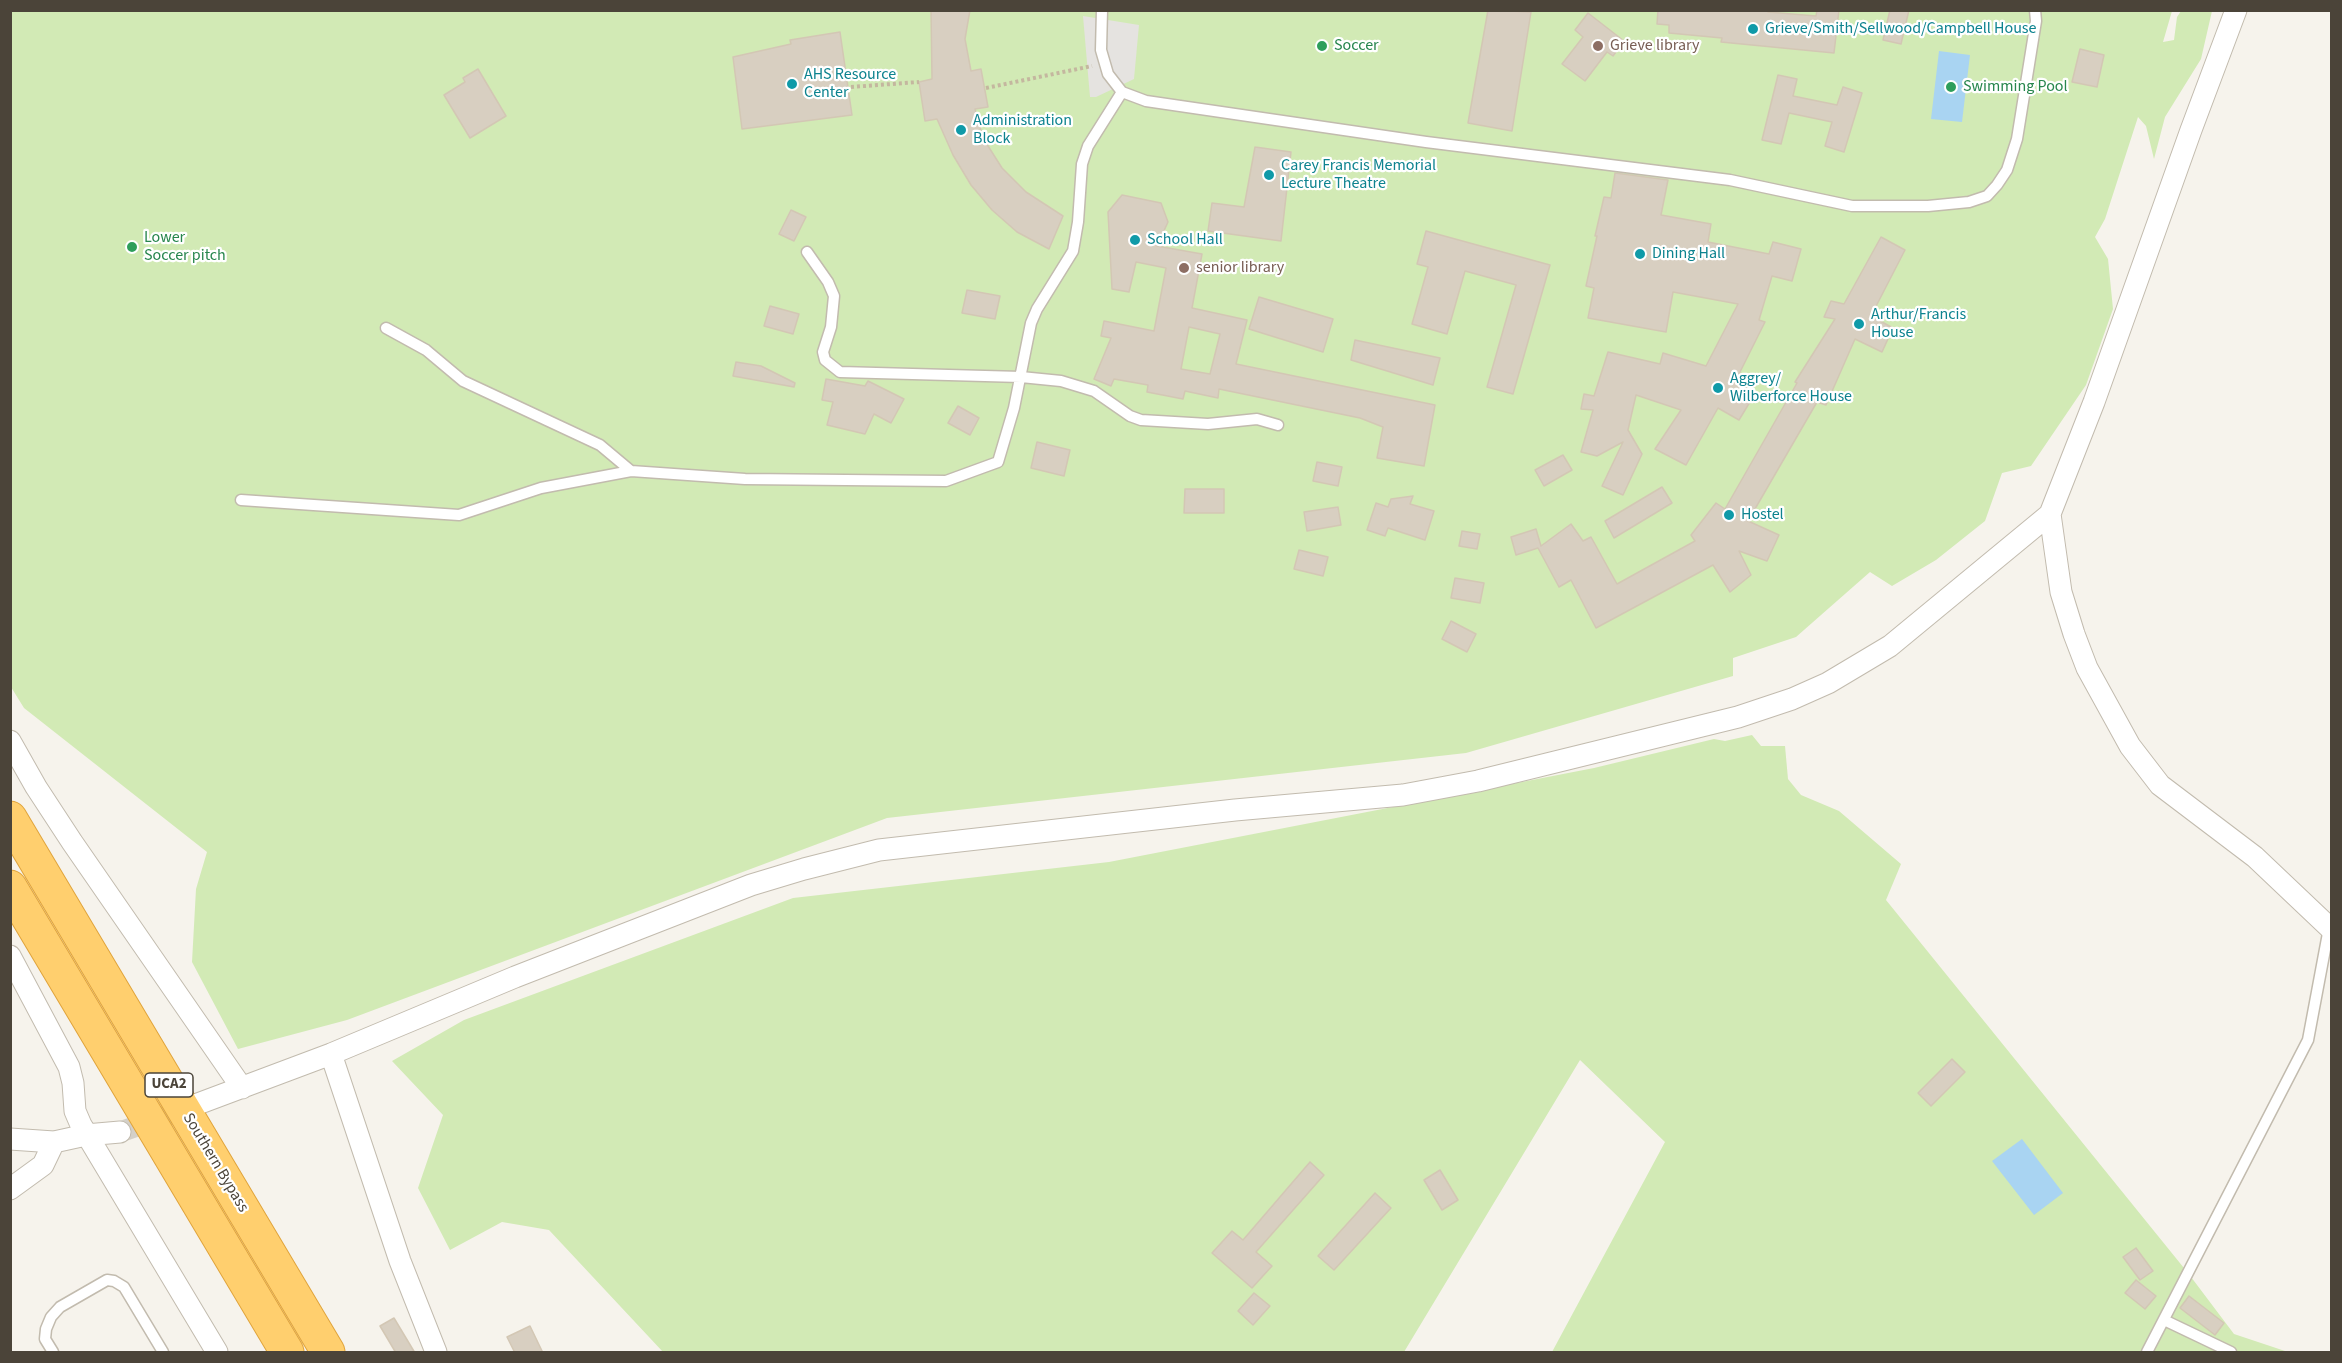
<!DOCTYPE html>
<style>
body{margin:0}
#map{position:relative;width:2342px;height:1363px;overflow:hidden;background:#f6f3ec;font-family:"Source Sans 3",sans-serif}
canvas{display:block}
.frame{position:absolute;inset:0;border:12px solid #4b4439;pointer-events:none}
</style>
<div id="map">
<canvas width="2342" height="1363"></canvas>
<div class="frame"></div>
</div>
<script>
const g = document.querySelector('canvas').getContext('2d');
g.lineJoin = 'round';
function paint(path, color) {
  g.fillStyle = color;
  g.fill(path, 'evenodd');
}
function shape(rows) {
  const path = new Path2D();
  for (const r of rows) {
    path.moveTo(r[0], r[1]);
    for (let i = 2; i < r.length; i += 2) path.lineTo(r[i], r[i + 1]);
  }
  return path;
}
function strokePath(path, color, width, dash) {
  g.strokeStyle = color;
  g.lineWidth = width;
  g.lineCap = dash ? 'butt' : 'round';
  g.setLineDash(dash || []);
  g.stroke(path);
}
function write(font, color, halo, rows, align = 'center') {
  g.font = font + ' "Source Sans 3",sans-serif';
  g.lineWidth = 4.5;
  g.setLineDash([]);
  g.textBaseline = 'middle';
  g.strokeStyle = halo;
  g.fillStyle = color;
  for (const [text, x, y, turn = 0] of rows) {
    g.save();
    g.translate(x, y);
    g.rotate((+turn || 0) * Math.PI / 180);
    g.textAlign = isNaN(turn) ? turn : align;
    if (halo) g.strokeText(text, 0, 0);
    g.fillText(text, 0, 0);
    g.restore();
  }
}
const green = shape([
 [11,11,2172,11,2163,42,2174,40,2177,17,2181,11,2212,11,2201,59,2165,117,2154,159,2146,126,2138,117,2105,219,2095,237,2108,259,2113,309,2086,385,2031,466,2002,473,1985,521,1936,560,1892,586,1870,572,1796,637,1733,658,1733,676,1466,753,887,818,347,1020,238,1049,192,962,196,889,207,852,24,708,11,687],
 [1752,735,1761,746,1785,746,1788,779,1801,795,1839,811,1901,864,1886,900,2188,1273,2234,1334,2288,1352,1552,1352,1665,1142,1580,1060,1404,1352,663,1352,549,1230,502,1222,450,1250,418,1188,443,1115,392,1061,464,1020,793,898,1109,862,1594,768,1714,739,1725,741]
]);
const parking = shape([
 [1083,16,1139,25,1134,79,1096,97,1090,97]
]);
const water = shape([
 [1939,51,1970,55,1962,122,1931,119],
 [2022,1139,2063,1193,2034,1215,1992,1161]
]);
const building = shape([
 [931,10,970,10,965,39,971,71,981,69,988,107,975,109,983,138,1002,168,1026,192,1063,216,1049,249,1017,232,992,210,971,185,953,155,937,119,925,121,919,82,932,79,931,10],
 [1488,10,1531,12,1512,131,1468,123,1488,10],
 [1658,10,1768,10,1768,12,1816,16,1817,10,1839,10,1834,53,1721,42,1722,38,1669,33,1669,25,1657,24,1658,10],
 [1890,10,1909,10,1901,44,1883,40,1890,10],
 [1588,13,1624,41,1613,56,1607,52,1585,81,1562,64,1583,37,1575,30,1588,13],
 [840,32,852,115,742,129,733,57,791,44,790,40,840,32],
 [2080,49,2104,55,2097,87,2072,82,2080,49],
 [478,69,506,116,470,138,444,95,465,82,463,78,478,69],
 [1778,75,1797,79,1793,96,1837,105,1843,87,1862,93,1844,152,1825,146,1832,122,1789,113,1781,144,1762,140,1778,75],
 [1255,147,1291,152,1281,241,1208,231,1212,203,1244,207,1255,147],
 [1615,173,1668,180,1661,215,1711,224,1708,242,1769,254,1773,242,1801,249,1792,281,1772,276,1759,320,1765,322,1735,382,1756,392,1739,420,1718,408,1686,465,1655,449,1681,410,1636,395,1628,430,1642,454,1623,495,1602,486,1623,442,1597,456,1581,452,1593,410,1581,409,1584,394,1594,396,1608,352,1660,364,1663,353,1706,366,1738,304,1673,292,1666,332,1588,318,1594,288,1586,286,1597,236,1595,236,1604,197,1611,198,1615,173],
 [1122,195,1161,203,1168,222,1157,246,1202,254,1192,308,1247,320,1236,364,1435,405,1424,466,1377,458,1383,427,1360,418,1219,389,1218,398,1185,391,1183,399,1147,392,1148,385,1114,379,1111,386,1094,379,1111,338,1101,336,1104,321,1154,331,1166,268,1136,262,1129,292,1112,289,1108,212,1122,195],
 [1189,327,1220,334,1210,374,1181,369,1189,327],
 [791,210,806,217,794,241,779,234,791,210],
 [1426,231,1550,265,1513,394,1487,387,1516,285,1465,271,1447,334,1412,324,1428,267,1417,264,1426,231],
 [1881,237,1905,250,1871,316,1893,328,1882,352,1855,339,1826,405,1817,402,1748,521,1779,535,1767,561,1739,551,1751,575,1730,592,1713,565,1596,628,1571,580,1559,587,1538,548,1516,555,1511,537,1536,529,1541,546,1571,524,1583,541,1591,537,1617,584,1695,541,1691,535,1716,503,1725,509,1797,383,1795,382,1835,319,1824,317,1831,301,1844,304,1881,237],
 [967,290,1000,296,995,319,962,313,967,290],
 [1259,297,1333,319,1323,352,1249,329,1259,297],
 [770,306,799,314,793,334,764,326,770,306],
 [1355,340,1440,358,1433,385,1351,360,1355,340],
 [736,362,761,366,795,383,794,387,733,376,736,362],
 [826,379,865,386,868,381,904,399,891,423,874,414,865,434,827,425,833,402,822,400,826,379],
 [958,406,979,418,970,435,948,423,958,406],
 [1037,442,1070,450,1064,476,1031,468,1037,442],
 [1563,455,1572,470,1544,486,1535,470,1563,455],
 [1317,462,1342,467,1338,486,1313,481,1317,462],
 [1662,487,1672,503,1614,538,1605,521,1662,487],
 [1185,489,1224,489,1224,513,1184,513,1185,489],
 [1413,496,1410,504,1434,511,1425,540,1388,528,1385,536,1367,530,1376,503,1388,507,1391,499,1413,496],
 [1338,507,1341,525,1307,531,1304,512,1338,507],
 [1462,531,1480,534,1477,549,1459,546,1462,531],
 [1299,550,1328,557,1323,576,1294,569,1299,550],
 [1455,578,1484,583,1480,603,1451,598,1455,578],
 [1451,621,1476,634,1467,652,1442,639,1451,621],
 [1952,1059,1965,1072,1931,1106,1918,1093,1952,1059],
 [1310,1162,1324,1175,1256,1252,1272,1266,1252,1288,1212,1253,1232,1231,1243,1240,1310,1162],
 [1440,1170,1458,1200,1442,1210,1424,1180,1440,1170],
 [1375,1193,1391,1208,1334,1270,1318,1256,1375,1193],
 [2136,1248,2153,1271,2140,1280,2123,1257,2136,1248],
 [2136,1280,2156,1296,2145,1309,2125,1293,2136,1280],
 [1254,1293,1270,1306,1253,1325,1238,1311,1254,1293],
 [2189,1296,2224,1323,2215,1335,2180,1308,2189,1296],
 [394,1318,415,1353,396,1353,380,1326,394,1318],
 [530,1326,543,1353,515,1353,507,1337,530,1326]
]);
const streetTunnel = shape([
 [120,1132,194,1106]
]);
const path = shape([
 [851,87,919,82],
 [986,88,1092,66]
]);
const lane = shape([
 [1102,10,1101,50,1108,74,1122,92,1146,101,1426,142,1730,180,1852,206,1928,206,1969,202,1987,196,1997,185,2007,170,2017,139,2036,21,2035,10],
 [807,252,828,282,834,296,831,327,823,352,825,360,840,372,1021,377,1061,381,1094,391,1130,416,1141,420,1208,424,1257,419,1278,425],
 [386,328,426,350,463,381,600,445,631,471],
 [241,500,459,515,541,488,631,471,745,479,946,481,998,462,1014,408,1031,323,1037,309,1073,251,1078,222,1082,164,1088,146,1122,92],
 [2164,1320,2231,1352],
 [53,1352,45,1339,46,1329,51,1317,60,1307,107,1280,114,1281,124,1287,163,1352],
 [2147,1352,2308,1040,2329,928]
]);
const street = shape([
 [2050,514,2061,592,2074,634,2087,668,2130,746,2160,785,2255,857,2332,930],
 [10,741,36,787,72,842,242,1088],
 [10,956,69,1067,73,1083,75,1111,81,1125,217,1352],
 [331,1054,400,1261,436,1352],
 [195,1105,331,1054,515,977,751,885,804,869,879,850,1235,810,1403,795,1478,781,1738,717,1792,699,1828,683,1890,646,2050,514,2094,402,2191,130,2236,10],
 [10,1139,54,1142,86,1135,120,1132],
 [10,1189,43,1165,54,1142]
]);
const highway = shape([
 [10,818,328,1352],
 [10,887,287,1352]
]);
const markers = [
 [1753,29,6,"#0f9aa8"],
 [1322,46,6,"#2e9e5b"],
 [1598,46,6,"#8d6e63"],
 [792,84,6,"#0f9aa8"],
 [1951,87,6,"#2e9e5b"],
 [961,130,6,"#0f9aa8"],
 [1269,175,6,"#0f9aa8"],
 [1135,240,6,"#0f9aa8"],
 [132,247,6,"#2e9e5b"],
 [1640,254,6,"#0f9aa8"],
 [1184,268,6,"#8d6e63"],
 [1859,324,6,"#0f9aa8"],
 [1718,388,6,"#0f9aa8"],
 [1729,515,6,"#0f9aa8"]
];
const shields = [
 [169,1085,48]
];
const shieldNames = [
 ["UCA2",169,1085]
];
const cultureNames = [
 ["Grieve/Smith/Sellwood/Campbell House",1765,29],
 ["AHS Resource",804,75],
 ["Center",804,93],
 ["Administration",973,121],
 ["Block",973,139],
 ["Carey Francis Memorial",1281,166],
 ["Lecture Theatre",1281,184],
 ["School Hall",1147,240],
 ["Dining Hall",1652,254],
 ["Arthur/Francis",1871,315],
 ["House",1871,333],
 ["Aggrey/",1730,379],
 ["Wilberforce House",1730,397],
 ["Hostel",1741,515]
];
const leisureNames = [
 ["Soccer",1334,46],
 ["Swimming Pool",1963,87],
 ["Lower",144,238],
 ["Soccer pitch",144,256]
];
const educationNames = [
 ["Grieve library",1610,46],
 ["senior library",1196,268]
];
const streetNames = [
 ["Southern Bypass",215,1163,59]
];
paint(green, '#d2eab5');
paint(parking, '#e5e3e0');
paint(water, '#a9d4f2');
paint(building, '#d8cfc1');
strokePath(building, '#d3c7b4', 1.5);
strokePath(streetTunnel, '#d4d0c8', 21, [21, 10]);
strokePath(lane, '#c2bbae', 13);
strokePath(street, '#c2bbae', 23);
strokePath(highway, '#e0a43c', 35);
strokePath(path, '#c4b79f', 4, [3, 3]);
strokePath(lane, '#fff', 10);
strokePath(street, '#fff', 21);
strokePath(highway, '#ffcf6e', 33);
for (const [x, y, r, color] of markers) {
  const dot = new Path2D();
  dot.arc(x, y, r, 0, 2 * Math.PI);
  g.fillStyle = color;
  g.fill(dot);
  strokePath(dot, '#fff', 2);
}
for (const [x, y, w] of shields) {
  const box = new Path2D();
  box.roundRect(x - w / 2, y - 12, w, 24, 4.5);
  g.fillStyle = '#fff';
  g.fill(box);
  strokePath(box, '#4b4439', 1.5);
}
write('bold 15px', '#4b4439', null, shieldNames);
write('16px', '#0d838f', '#fff', cultureNames, 'left');
write('16px', '#27864d', '#fff', leisureNames, 'left');
write('16px', '#785e54', '#fff', educationNames, 'left');
write('16px', '#4b4439', '#fff', streetNames);
</script>
